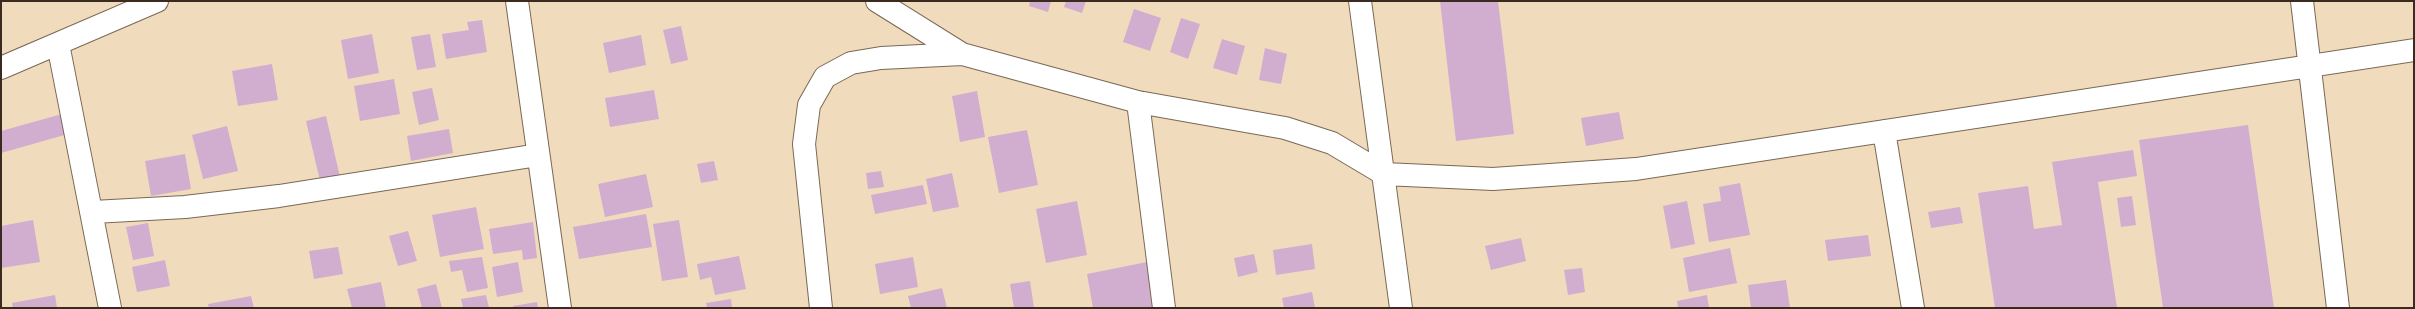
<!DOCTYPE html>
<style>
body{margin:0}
#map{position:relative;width:2415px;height:309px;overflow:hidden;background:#f0dcbc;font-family:Delius,sans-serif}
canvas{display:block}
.frame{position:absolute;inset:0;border:2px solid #3b2a1e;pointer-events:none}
</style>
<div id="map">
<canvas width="2415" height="309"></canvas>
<div class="frame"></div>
</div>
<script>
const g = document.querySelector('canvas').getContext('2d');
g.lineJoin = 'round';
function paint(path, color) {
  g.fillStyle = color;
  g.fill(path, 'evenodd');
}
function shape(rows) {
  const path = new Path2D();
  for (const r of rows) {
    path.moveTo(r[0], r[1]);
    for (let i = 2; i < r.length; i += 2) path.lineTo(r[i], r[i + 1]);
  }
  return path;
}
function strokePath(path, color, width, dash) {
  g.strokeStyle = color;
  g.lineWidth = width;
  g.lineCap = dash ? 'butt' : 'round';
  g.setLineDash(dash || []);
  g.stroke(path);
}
const building = shape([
 [1030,1,1051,1,1048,12,1029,6],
 [1066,1,1086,1,1082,13,1064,7],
 [1440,1,1498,1,1514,134,1456,141],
 [1134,9,1161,18,1150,51,1123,42],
 [1181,18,1200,24,1188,59,1170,52],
 [482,20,487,52,446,59,442,34,469,30,467,22],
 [681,26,688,60,671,64,663,30],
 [372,34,379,73,348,79,341,40],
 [430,34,436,67,417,70,411,37],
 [641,35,646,65,609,73,603,43],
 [1222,39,1245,46,1237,75,1213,68],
 [1265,48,1287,54,1281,84,1259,80],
 [272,64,278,100,238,106,232,71],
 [394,79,400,114,360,121,354,86],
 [432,88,439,120,419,125,412,92],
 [654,90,659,119,610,127,605,98],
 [977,91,985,137,960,142,952,96],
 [1619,112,1624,139,1586,146,1581,118],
 [62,114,68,134,1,153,1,131],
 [326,116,340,177,320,181,306,121],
 [2248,125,2274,308,2163,308,2139,140],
 [227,126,238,171,203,179,192,135],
 [449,129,453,153,411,161,407,136],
 [1027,130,1038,185,999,193,988,137],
 [2133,150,2137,176,2098,182,2117,308,1995,308,1978,193,2028,186,2034,229,2062,225,2052,162],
 [185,154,191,189,151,196,145,161],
 [714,161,718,180,701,183,697,164],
 [881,171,884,187,868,189,866,173],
 [952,173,959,207,933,212,926,179],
 [646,174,653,207,605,217,598,184],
 [1740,183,1750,235,1709,242,1703,204,1721,201,1719,187],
 [923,185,927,204,875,214,871,195],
 [2132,196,2136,225,2121,227,2117,198],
 [1077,201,1087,255,1046,263,1036,209],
 [1687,201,1695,244,1671,249,1663,206],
 [476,207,484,249,440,257,432,215],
 [1960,207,1963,223,1931,228,1928,212],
 [646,214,652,247,579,259,573,227],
 [33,220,40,262,1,268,1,226],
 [679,220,688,277,662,281,653,224],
 [533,222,537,258,523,260,522,250,493,254,489,229],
 [148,223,154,256,133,260,126,227],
 [408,231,417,261,398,266,389,236],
 [1868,235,1871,256,1828,261,1825,240],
 [1521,238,1526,261,1491,270,1485,246],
 [1312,244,1315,269,1276,275,1273,250],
 [338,247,343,274,314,279,309,251],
 [1730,248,1737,283,1689,292,1683,258],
 [1254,254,1258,272,1238,277,1234,258],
 [739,256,746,289,715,295,711,277,700,280,697,264],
 [482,257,488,288,467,292,462,270,451,272,449,261],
 [913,257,918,287,880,294,875,264],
 [165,260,170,286,137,292,132,267],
 [1152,261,1161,308,1093,308,1087,274],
 [518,262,523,292,497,297,492,267],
 [1582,268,1585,292,1568,295,1564,270],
 [1786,280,1790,308,1751,308,1748,285],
 [1030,281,1034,308,1014,308,1010,284],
 [381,282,386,308,352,308,347,289],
 [436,284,442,308,422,308,417,289],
 [942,288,947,308,911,308,908,296],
 [1312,292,1315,308,1284,308,1282,298],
 [55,295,57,308,13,308,12,303],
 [486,295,489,308,463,308,461,299],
 [1707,295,1709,308,1678,308,1677,301],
 [251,296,254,308,209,308,208,304],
 [731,299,732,308,707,308,706,303],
 [537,302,538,308,514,308,513,306]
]);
const minor = shape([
 [517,1,560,308],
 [877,1,962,54,1138,102,1285,128,1332,143,1384,174,1493,179,1636,169,2414,50],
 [1360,1,1401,308],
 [2302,1,2338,308],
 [58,44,110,308],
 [1,68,157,1],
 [1138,102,1164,308],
 [1884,131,1913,308],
 [93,212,185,207,279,196,538,155],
 [821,308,804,144,809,105,825,77,851,63,881,58,962,54]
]);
paint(building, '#d1add0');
strokePath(minor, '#7a6855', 24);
strokePath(minor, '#fff', 22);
</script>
